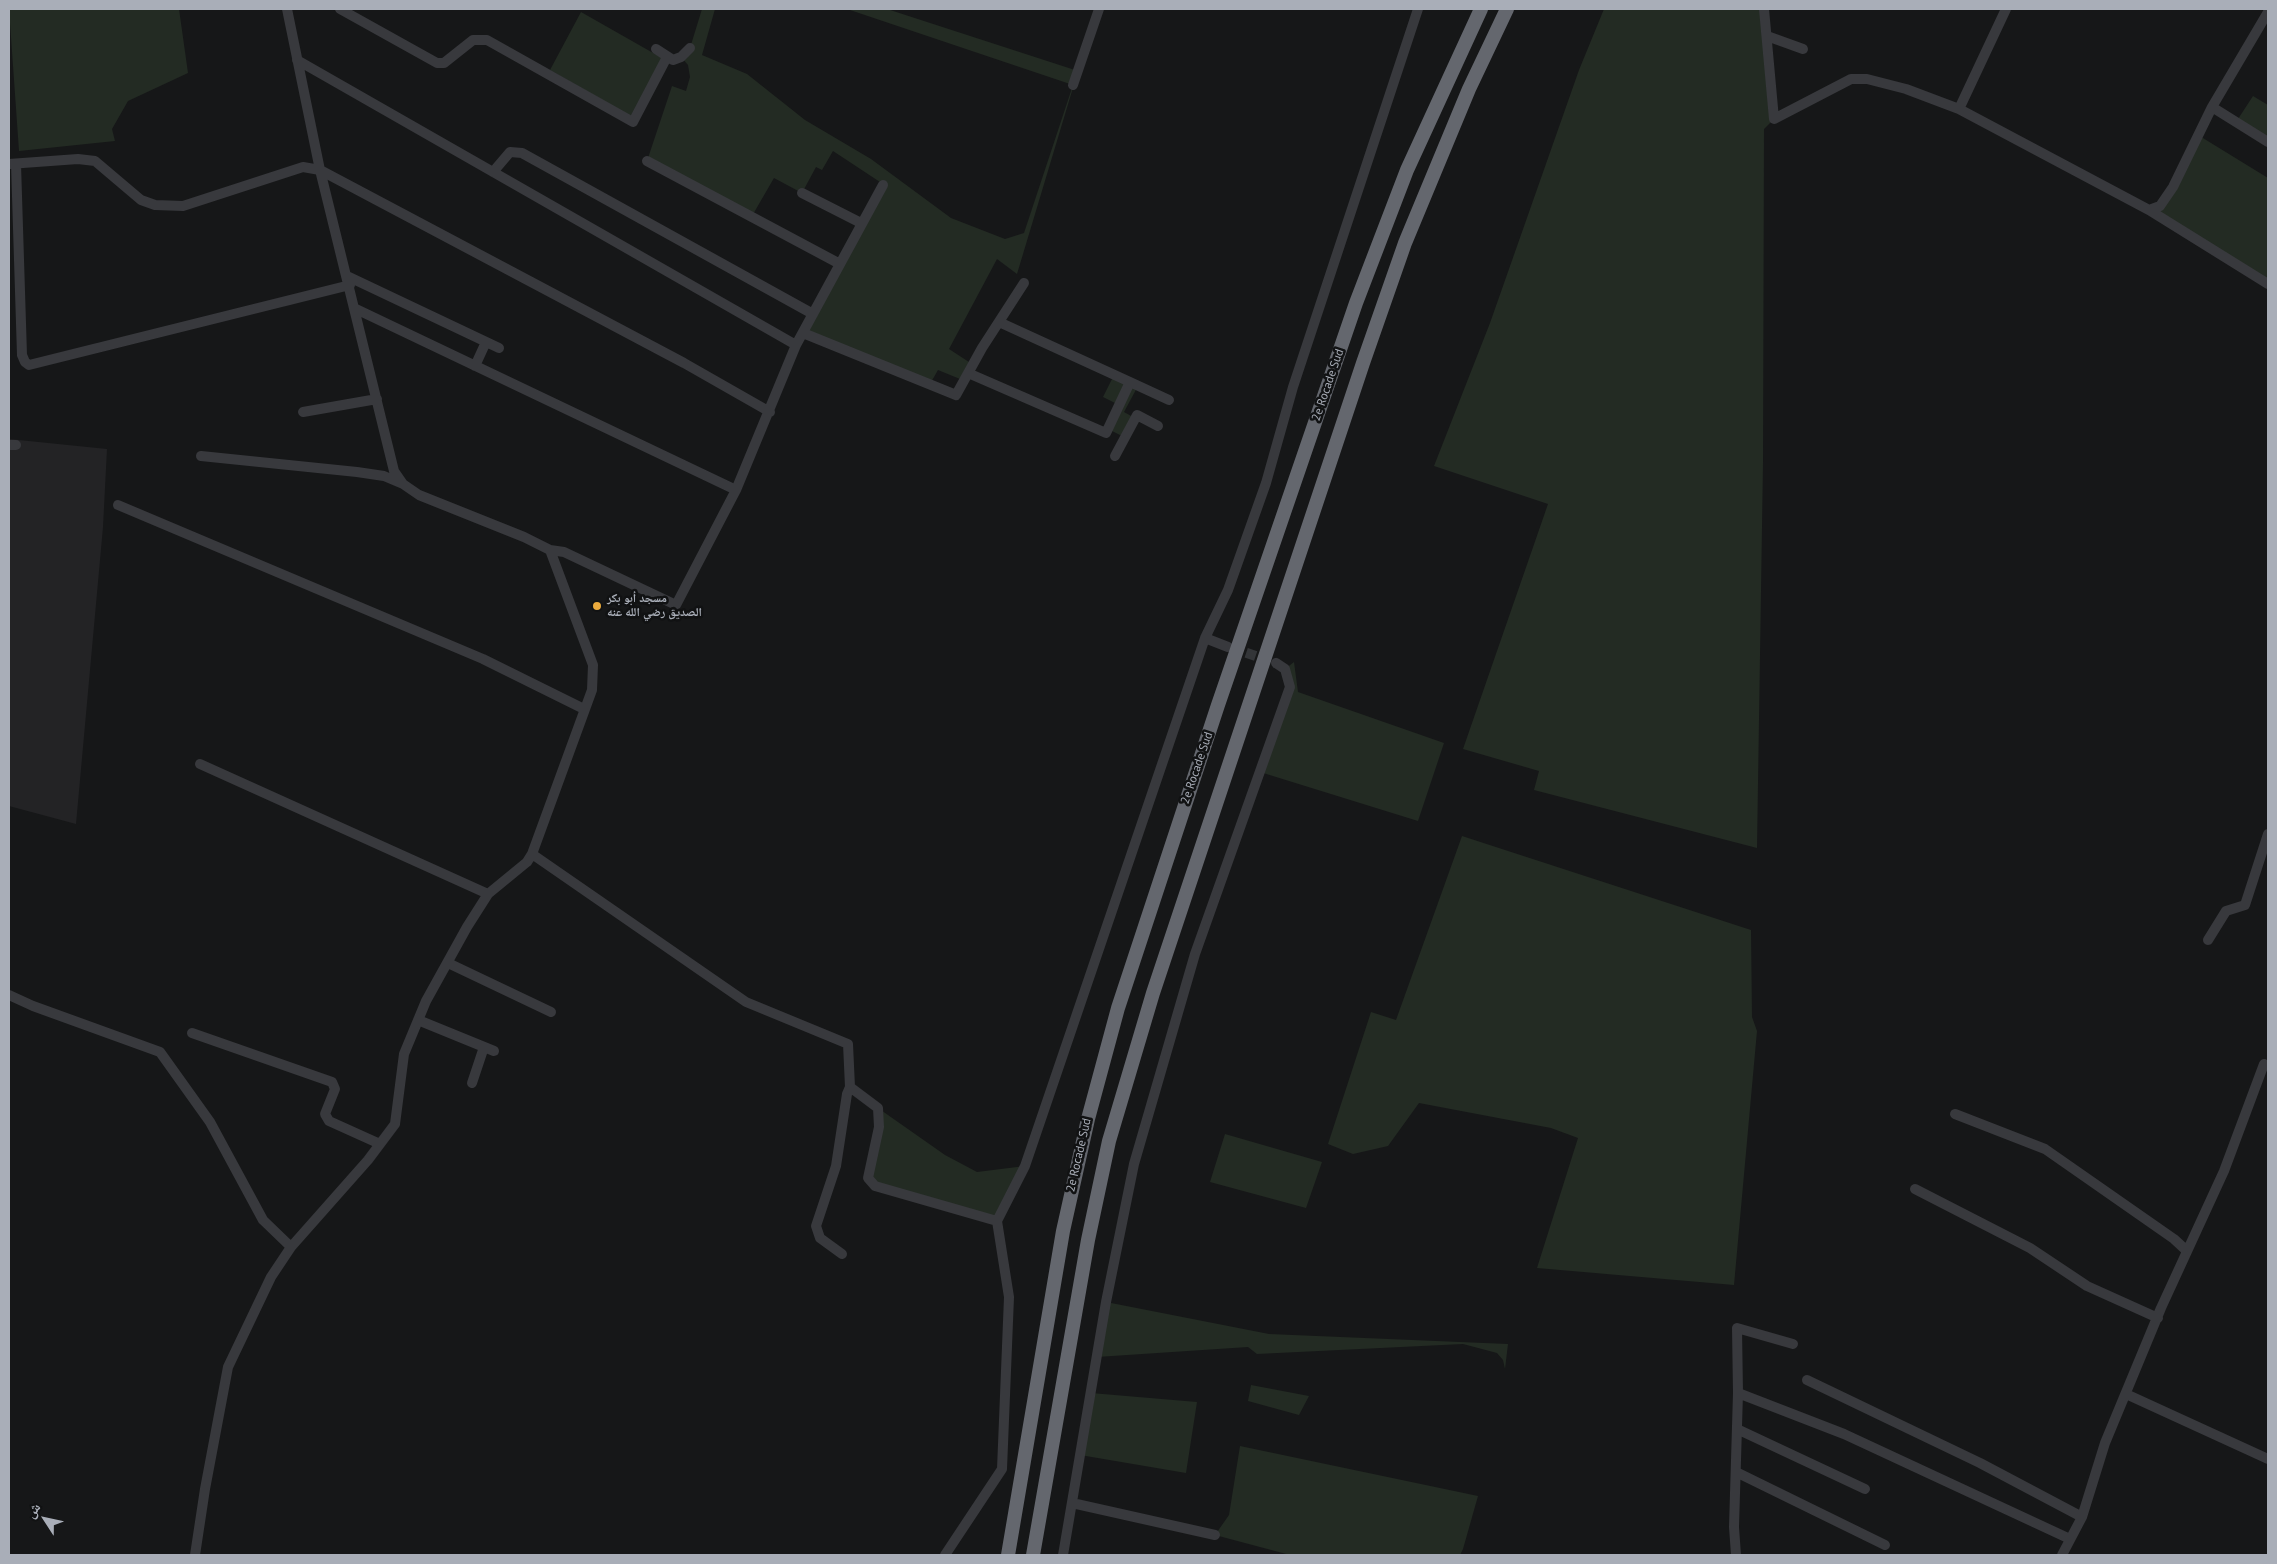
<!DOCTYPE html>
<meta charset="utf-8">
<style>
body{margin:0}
#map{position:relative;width:2277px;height:1564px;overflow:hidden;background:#161718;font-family:"PT Sans","Noto Naskh Arabic",sans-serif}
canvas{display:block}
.frame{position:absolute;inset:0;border:10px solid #a9aeb8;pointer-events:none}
.north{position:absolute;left:20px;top:1494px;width:50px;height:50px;-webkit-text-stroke:4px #111213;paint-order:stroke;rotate:305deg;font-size:14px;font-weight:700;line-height:20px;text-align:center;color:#a9aeb8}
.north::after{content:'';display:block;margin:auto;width:18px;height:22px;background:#a9aeb8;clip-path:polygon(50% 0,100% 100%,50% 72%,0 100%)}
</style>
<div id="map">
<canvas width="2277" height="1564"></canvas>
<div class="frame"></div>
<div class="north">ش</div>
</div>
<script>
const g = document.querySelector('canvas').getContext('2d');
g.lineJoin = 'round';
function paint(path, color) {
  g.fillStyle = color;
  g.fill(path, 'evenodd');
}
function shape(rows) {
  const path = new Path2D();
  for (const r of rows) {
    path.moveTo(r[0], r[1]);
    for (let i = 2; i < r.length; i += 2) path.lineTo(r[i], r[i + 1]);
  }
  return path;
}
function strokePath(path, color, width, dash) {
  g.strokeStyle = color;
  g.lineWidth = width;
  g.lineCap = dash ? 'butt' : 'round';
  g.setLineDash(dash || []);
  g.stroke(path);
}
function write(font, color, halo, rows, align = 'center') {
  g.font = font + ' "PT Sans","Noto Naskh Arabic",sans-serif';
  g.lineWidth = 5;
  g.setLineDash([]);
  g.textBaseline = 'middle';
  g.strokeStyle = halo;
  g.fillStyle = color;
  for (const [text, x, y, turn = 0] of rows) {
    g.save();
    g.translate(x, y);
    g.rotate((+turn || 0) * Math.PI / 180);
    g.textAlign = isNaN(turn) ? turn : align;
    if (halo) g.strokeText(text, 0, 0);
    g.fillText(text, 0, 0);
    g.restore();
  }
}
const built = shape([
 [9,439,107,449,103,527,76,824,9,806]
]);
const green = shape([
 [9,9,179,9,188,73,128,101,112,129,115,141,19,151],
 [702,9,715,9,702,55,747,74,805,120,871,159,951,218,1005,239,1024,233,1073,85,847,9,887,9,1078,71,1017,274,997,259,949,349,969,362,960,379,938,370,930,384,803,333,883,184,833,151,822,170,816,167,802,193,774,178,752,216,647,161,672,86,686,91,690,77,688,65,681,57,690,48],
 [1604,9,1764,9,1774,119,1764,129,1763,463,1757,848,1534,790,1539,771,1463,749,1548,504,1434,466,1490,323,1579,70],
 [581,12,662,58,632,117,550,70],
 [2253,96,2268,105,2268,137,2238,119],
 [2198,135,2268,178,2268,282,2149,210,2160,206],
 [1114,375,1138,386,1124,412,1133,417,1124,437,1108,429,1119,405,1103,397],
 [1294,662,1298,692,1444,743,1418,821,1260,772,1290,687,1285,669],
 [1462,836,1751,930,1752,1017,1757,1031,1734,1285,1537,1268,1578,1138,1551,1128,1419,1103,1388,1146,1353,1154,1328,1144,1371,1012,1396,1020],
 [878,1108,945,1155,977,1172,1025,1166,997,1221,875,1186,868,1178],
 [1225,1134,1322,1162,1306,1208,1210,1182],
 [1106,1302,1269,1334,1508,1344,1505,1369,1503,1360,1497,1353,1463,1344,1257,1354,1248,1347,1097,1357],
 [1251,1385,1309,1396,1299,1415,1248,1401],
 [1091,1393,1197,1402,1186,1473,1080,1455],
 [1240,1446,1478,1496,1463,1549,1460,1555,1290,1555,1215,1535,1229,1515]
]);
const minorTunnel = shape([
 [1232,648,1276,663]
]);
const minor = shape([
 [340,9,437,63,444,63,473,40,487,40,633,122,667,57],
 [1764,9,1774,119,1851,79,1867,79,1906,89,1959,109,2149,210,2268,284],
 [2268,12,2212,107,2268,142],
 [1767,36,1803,49],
 [656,49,673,60,681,57,690,48],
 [297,60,796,345],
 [1073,85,1099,9],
 [1959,109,2006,9],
 [647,161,840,264],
 [9,164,78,159,95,161,141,200,155,205,183,206,303,167,320,170,684,363,770,412],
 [16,164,22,355,25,362,29,365,350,285],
 [493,172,510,152,522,153,813,314],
 [802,193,861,223],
 [2149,210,2160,206,2173,187,2212,107],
 [347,276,499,348],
 [356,309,736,490],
 [803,333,956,395,982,348,1024,283],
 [475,366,486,342],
 [968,373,1106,433,1130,382,999,322],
 [1130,382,1169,400],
 [303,412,377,399],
 [9,445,16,445],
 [201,456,357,472,384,476,403,484],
 [1115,456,1137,415,1158,426],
 [118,505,483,659,584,709],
 [550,550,564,552,676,605,736,490,796,345,883,185],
 [1205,638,1228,647],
 [200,764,488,894],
 [532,854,746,1002,848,1044,850,1087,878,1108,879,1127,868,1178,875,1186,997,1221,1009,1297,1002,1469,945,1555],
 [2208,940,2226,911,2245,905,2268,834],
 [448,963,551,1012],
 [9,995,33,1006,160,1052,210,1122,263,1220,291,1247],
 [418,1020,494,1051],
 [192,1033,332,1082,335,1089,325,1114,329,1121,380,1144],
 [472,1083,484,1047],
 [1955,1114,2045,1149,2174,1239,2187,1251],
 [1915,1189,2030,1248,2087,1286,2158,1318],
 [997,1221,1025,1166,1205,638,1228,590,1266,483,1293,387,1418,9],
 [842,1254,820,1238,816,1226,836,1166,847,1094,850,1087],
 [1807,1380,1980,1463,2082,1517],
 [1738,1393,1844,1434,2070,1539],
 [2126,1394,2268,1459],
 [1737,1429,1865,1489],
 [1736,1472,1885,1545],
 [1072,1503,1215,1535],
 [195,1555,205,1489,228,1367,271,1277,291,1247,368,1160,395,1124,404,1054,426,1001,467,927,488,894,527,862,532,854,592,690,593,665,550,550,524,537,419,495,403,484,394,471,320,170,287,9],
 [1063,1555,1106,1302,1134,1164,1195,954,1290,687,1285,669,1276,663],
 [1736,1555,1734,1527,1738,1393,1737,1328,1793,1344],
 [2062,1555,2082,1517,2105,1443,2161,1308,2224,1171,2264,1064]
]);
const highway = shape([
 [1008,1555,1063,1231,1088,1119,1118,1008,1218,705,1356,303,1407,170,1481,9],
 [1033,1555,1088,1240,1109,1141,1153,993,1363,363,1405,243,1469,89,1507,9]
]);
const markers = [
 [597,606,5,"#eaaa3d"]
];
const streetNames = [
 ["2e Rocade Sud",1328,385,-71],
 ["2e Rocade Sud",1197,768,-71],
 ["2e Rocade Sud",1079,1155,-77]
];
const poiNames = [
 ["مسجد أبو بكر",607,599],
 ["الصديق رضي الله عنه",607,613]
];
paint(built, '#232325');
paint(green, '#232b23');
strokePath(minorTunnel, '#333538', 10, [10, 5]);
strokePath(minor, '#38393d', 10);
strokePath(highway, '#64676e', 14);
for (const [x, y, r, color] of markers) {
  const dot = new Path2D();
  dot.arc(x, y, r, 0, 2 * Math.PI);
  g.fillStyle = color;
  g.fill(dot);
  strokePath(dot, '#111213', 2);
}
write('12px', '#a9aeb8', '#111213', streetNames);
write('bold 12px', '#a9aeb8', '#111213', poiNames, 'left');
</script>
